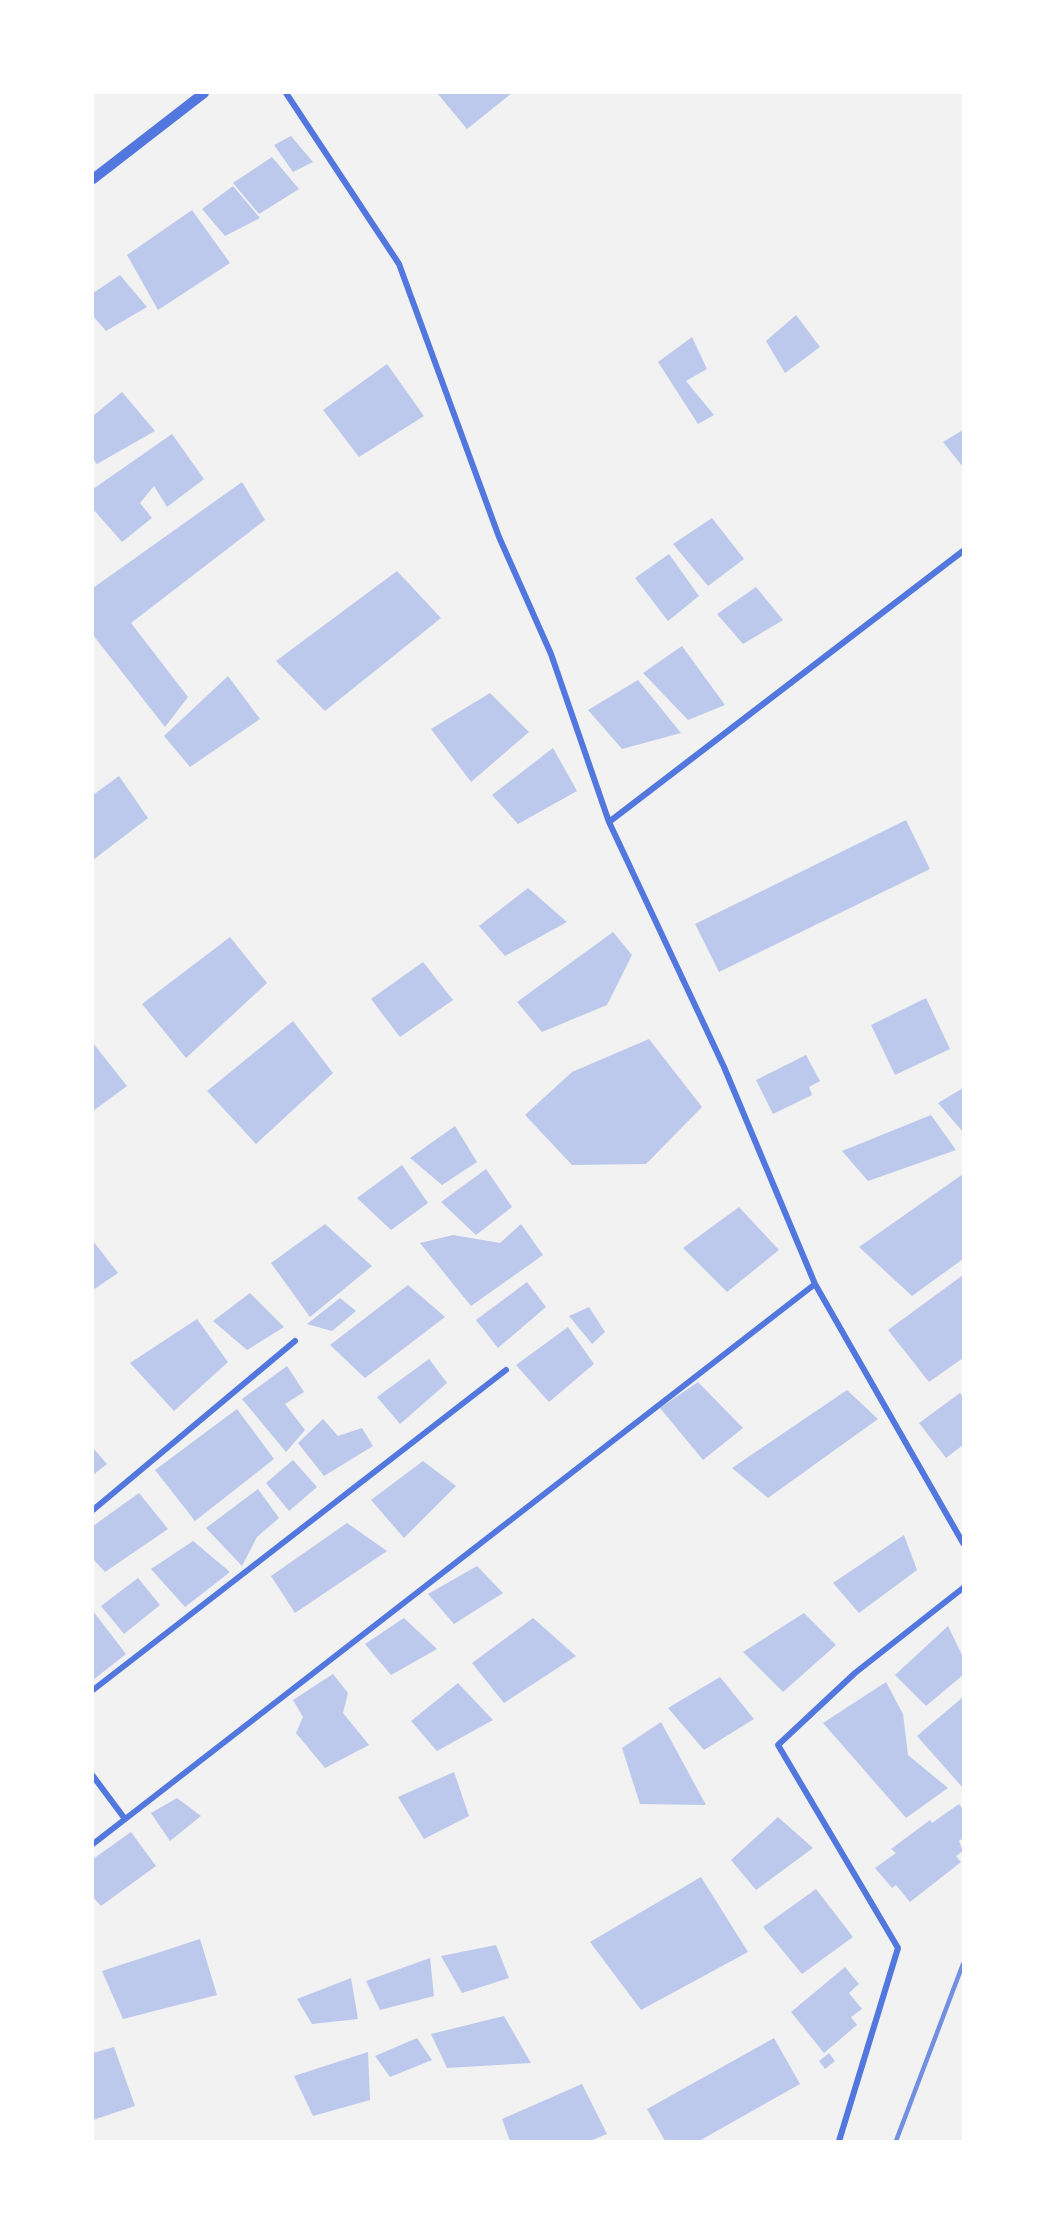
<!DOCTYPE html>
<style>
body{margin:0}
#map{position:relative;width:1056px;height:2234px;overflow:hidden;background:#f2f2f2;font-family:Manrope,sans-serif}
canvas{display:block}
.frame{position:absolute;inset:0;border:94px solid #fff;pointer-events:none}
</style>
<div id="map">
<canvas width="1056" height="2234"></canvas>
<div class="frame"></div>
</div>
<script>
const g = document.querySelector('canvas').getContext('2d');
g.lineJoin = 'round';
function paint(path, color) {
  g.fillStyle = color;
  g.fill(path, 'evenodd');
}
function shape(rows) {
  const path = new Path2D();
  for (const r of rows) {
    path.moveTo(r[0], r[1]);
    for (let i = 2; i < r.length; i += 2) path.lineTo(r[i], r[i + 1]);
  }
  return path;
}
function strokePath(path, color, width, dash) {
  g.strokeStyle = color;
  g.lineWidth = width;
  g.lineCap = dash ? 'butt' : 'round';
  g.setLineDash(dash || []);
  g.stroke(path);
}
const building = shape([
 [437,93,512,93,467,129],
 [291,136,313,162,293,172,274,145],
 [272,157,299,189,259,214,233,183],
 [233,186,260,218,225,236,202,209],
 [192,210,230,263,158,310,127,255],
 [120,275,147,307,106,331,93,316,93,293],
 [796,315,820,347,785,373,766,341],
 [692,337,707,369,686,381,714,415,698,424,658,362],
 [387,364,424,416,359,457,323,410],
 [122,392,155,431,97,464,93,459,93,416],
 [963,430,963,467,943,442],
 [172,434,204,479,167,507,154,486,140,503,152,518,122,542,93,509,93,489],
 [242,482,265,520,131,623,188,697,165,727,93,635,93,588],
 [712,518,744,559,708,586,673,544],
 [669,554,699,596,668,621,635,578],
 [397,571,441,618,325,711,276,661],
 [756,587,783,620,743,644,717,614],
 [682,646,725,705,688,720,643,673],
 [228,676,260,719,190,767,164,736],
 [638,680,681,733,622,749,588,710],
 [490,693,529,732,471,782,431,729],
 [553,748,577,791,518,824,492,795],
 [119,776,148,818,93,860,93,795],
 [906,820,930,869,719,972,695,924],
 [528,888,567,922,505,956,479,926],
 [613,932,632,955,607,1005,542,1032,517,1002],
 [230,937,267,983,186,1058,142,1004],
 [423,962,453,1000,400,1037,371,999],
 [926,998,950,1049,895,1075,871,1025],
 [293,1021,333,1073,256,1144,207,1091],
 [649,1039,702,1107,646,1164,572,1165,525,1115,572,1072],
 [93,1043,127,1086,93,1111],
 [806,1055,820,1081,809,1087,812,1095,773,1114,756,1080],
 [963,1088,963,1132,938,1103],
 [931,1115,956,1150,868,1181,842,1151],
 [455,1126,477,1162,442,1185,410,1158],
 [402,1165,428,1203,391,1230,357,1198],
 [486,1169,512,1207,476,1235,441,1202],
 [963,1174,963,1259,912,1296,859,1247],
 [739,1207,779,1250,727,1292,683,1248],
 [325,1224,372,1266,310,1317,271,1263],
 [521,1224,543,1255,471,1306,420,1243,453,1235,500,1243],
 [93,1241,118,1273,93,1290],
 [963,1275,963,1358,929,1382,888,1330],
 [527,1282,546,1307,498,1348,476,1320],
 [408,1285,445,1317,365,1378,330,1345],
 [250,1293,284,1327,247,1350,213,1321],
 [340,1298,356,1311,332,1331,307,1324],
 [589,1307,605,1332,592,1344,569,1316],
 [197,1319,228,1362,174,1411,130,1363],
 [568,1327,594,1364,549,1402,516,1365],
 [429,1359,447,1383,400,1424,377,1397],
 [287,1366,304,1392,285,1404,305,1430,286,1452,242,1399],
 [698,1382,743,1428,703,1460,660,1408],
 [847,1390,878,1419,768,1498,732,1468],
 [960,1393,963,1397,963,1445,946,1458,919,1423],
 [237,1409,274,1459,195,1521,155,1470],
 [323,1419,338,1436,362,1428,373,1446,324,1476,298,1443],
 [93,1448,107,1464,93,1475],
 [293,1460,317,1487,289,1511,266,1483],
 [423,1461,456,1486,404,1538,371,1500],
 [258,1489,279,1518,257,1537,242,1566,206,1528],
 [139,1493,168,1529,105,1572,93,1559,93,1526],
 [347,1523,387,1551,295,1613,271,1576],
 [904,1535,917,1570,859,1613,833,1583],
 [193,1541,230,1572,185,1607,151,1569],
 [477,1566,503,1593,454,1624,428,1594],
 [138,1578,160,1605,124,1634,101,1606],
 [93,1611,126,1654,93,1680],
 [804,1613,836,1645,783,1692,743,1652],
 [404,1618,437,1649,391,1675,365,1644],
 [533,1618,576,1656,504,1703,472,1663],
 [948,1626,963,1657,963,1675,926,1706,895,1675],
 [333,1674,348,1693,343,1713,369,1745,325,1768,296,1733,303,1717,293,1700],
 [720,1677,754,1719,704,1750,668,1708],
 [886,1682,903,1714,908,1755,948,1788,906,1818,823,1723],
 [458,1683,493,1720,437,1751,411,1721],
 [963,1697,963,1788,917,1736],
 [661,1722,706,1805,640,1804,622,1748],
 [454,1772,469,1816,424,1839,398,1797],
 [177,1798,201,1816,170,1841,151,1813],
 [959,1804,963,1809,963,1838,959,1841,963,1851,956,1856,961,1862,910,1902,896,1885,892,1888,875,1868,896,1853,891,1849,930,1820,932,1823],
 [778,1817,813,1848,756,1890,731,1860],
 [131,1832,156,1866,101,1906,93,1897,93,1859],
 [701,1877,748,1952,641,2010,590,1942],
 [816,1889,853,1937,802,1974,763,1927],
 [200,1939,217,1995,123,2019,102,1971],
 [496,1945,509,1978,462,1993,441,1956],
 [430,1958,434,1996,380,2010,366,1981],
 [845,1967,859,1984,849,1993,862,2009,851,2017,857,2025,824,2053,791,2012],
 [351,1978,358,2019,312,2024,297,1999],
 [504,2016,531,2063,447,2068,431,2034],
 [417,2038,432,2060,390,2077,375,2056],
 [774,2038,800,2084,699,2141,665,2141,647,2109],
 [114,2047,135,2106,93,2120,93,2053],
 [368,2052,370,2100,313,2116,294,2076],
 [829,2053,835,2061,825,2069,819,2061],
 [582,2084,607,2134,590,2141,510,2141,502,2119]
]);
const minor = shape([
 [286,93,399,264,499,537,551,654,609,822,724,1067,815,1284,963,1543],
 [609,822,963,551],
 [93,1510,295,1341],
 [93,1690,506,1370],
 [93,1776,125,1819],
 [93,1844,815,1284],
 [839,2141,898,1948,778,1745,855,1673,963,1588]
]);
const tertiary = shape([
 [93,179,204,93]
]);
const rail = shape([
 [896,2141,963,1964]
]);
paint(building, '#bdc9ec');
strokePath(minor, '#5277de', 6);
strokePath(tertiary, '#5277de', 10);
strokePath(rail, '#7290e2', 4.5);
</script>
